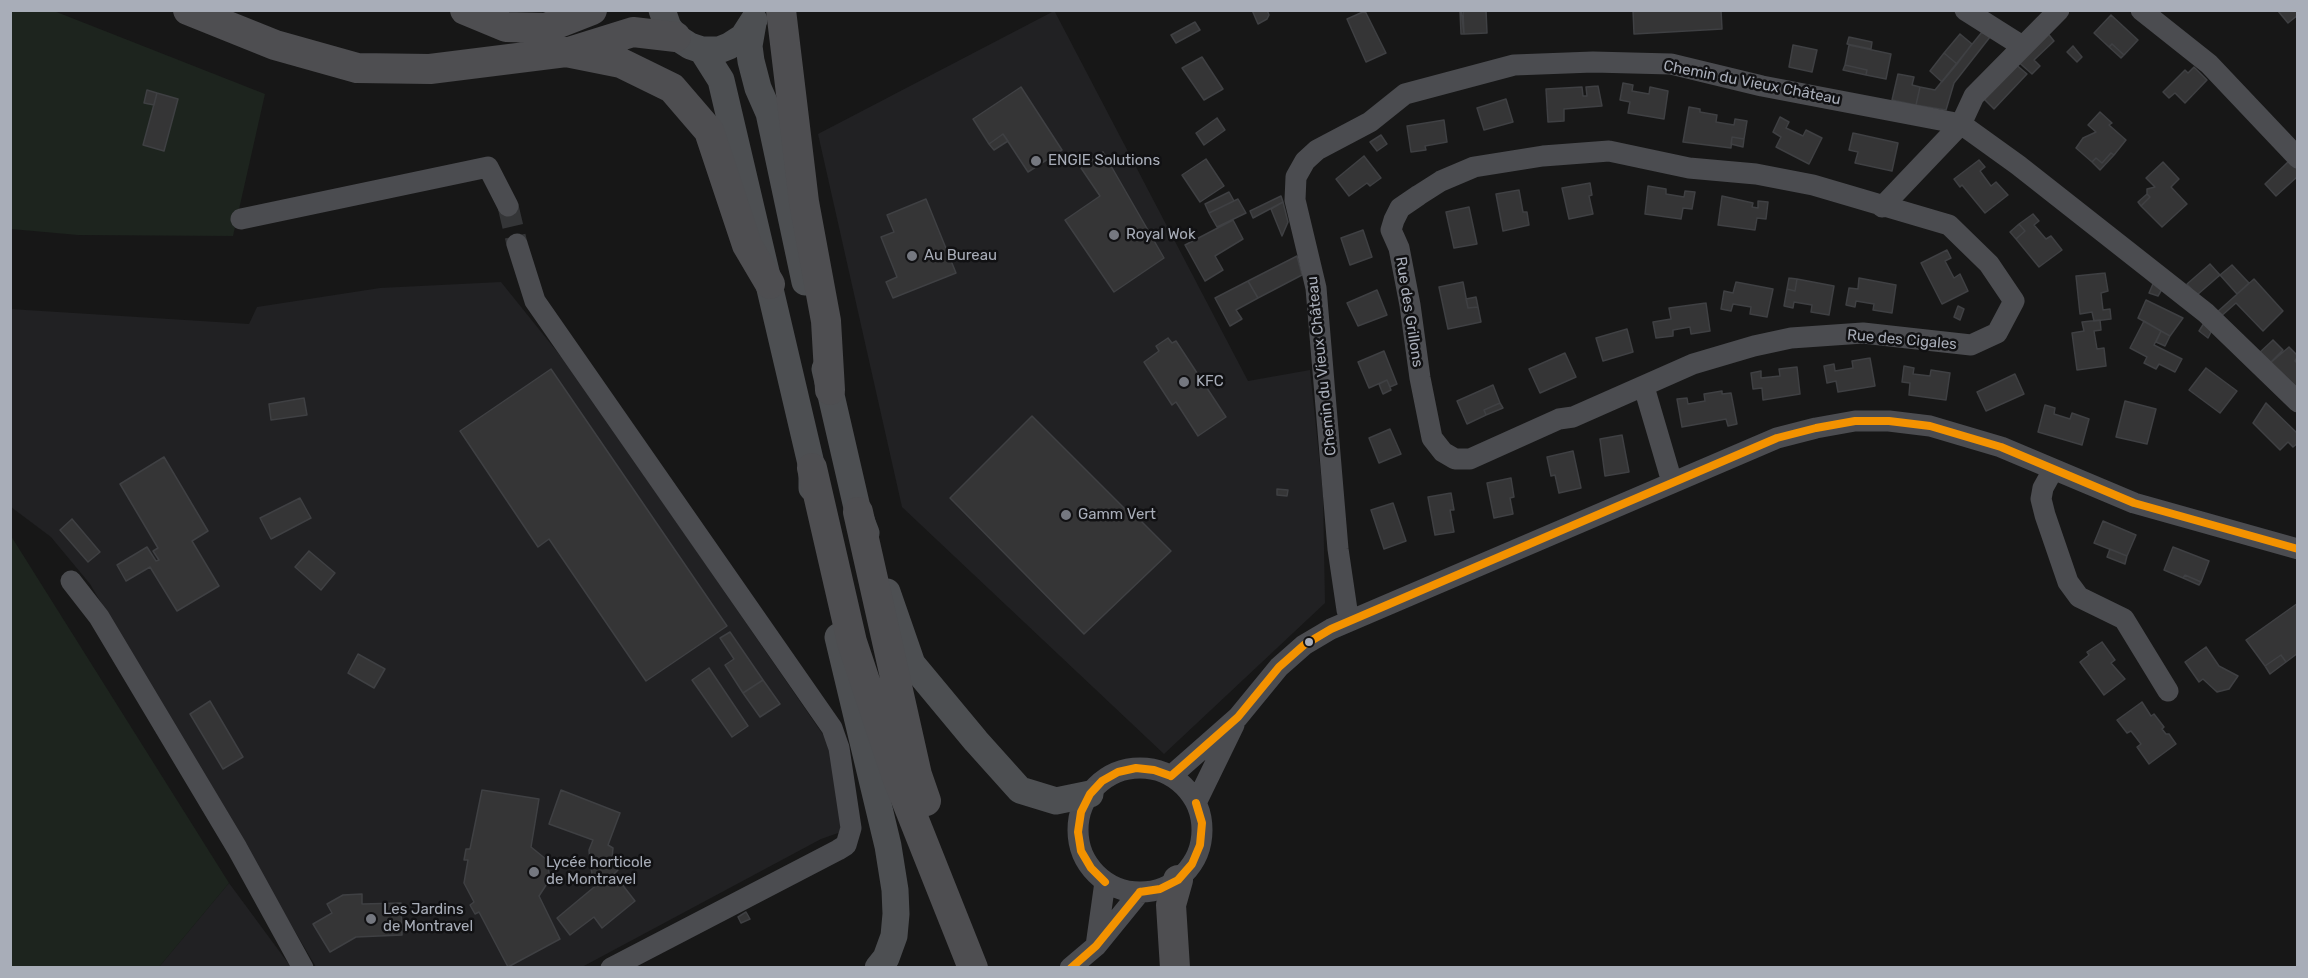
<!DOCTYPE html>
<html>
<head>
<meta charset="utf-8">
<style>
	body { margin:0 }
	#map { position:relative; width:2308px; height:978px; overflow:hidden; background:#171717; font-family:Rubik,sans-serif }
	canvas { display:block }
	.frame { position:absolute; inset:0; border:12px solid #a8adb8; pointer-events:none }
</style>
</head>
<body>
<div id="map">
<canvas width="2308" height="978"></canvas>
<div class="frame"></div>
</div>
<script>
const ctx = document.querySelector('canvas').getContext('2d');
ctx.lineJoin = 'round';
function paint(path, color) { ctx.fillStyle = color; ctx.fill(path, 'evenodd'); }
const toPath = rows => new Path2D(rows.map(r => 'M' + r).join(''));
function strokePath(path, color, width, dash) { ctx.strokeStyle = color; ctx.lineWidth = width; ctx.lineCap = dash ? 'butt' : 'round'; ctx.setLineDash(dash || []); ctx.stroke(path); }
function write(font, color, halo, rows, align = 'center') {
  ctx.font = font + ' Rubik,sans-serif'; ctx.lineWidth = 5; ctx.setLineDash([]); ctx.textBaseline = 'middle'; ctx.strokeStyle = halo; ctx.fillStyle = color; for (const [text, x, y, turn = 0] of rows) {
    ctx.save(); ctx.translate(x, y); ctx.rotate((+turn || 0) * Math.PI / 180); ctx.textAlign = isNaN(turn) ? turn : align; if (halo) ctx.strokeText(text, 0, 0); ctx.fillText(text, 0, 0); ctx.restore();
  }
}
paint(toPath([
	[1054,11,1057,11,1055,12,1248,381,1310,370,1323,494,1325,603,1164,754,902,507,818,134],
	[501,282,571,369,835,752,841,832,821,839,582,967,316,967,90,584,51,537,11,507,10,309,249,324,257,307,380,288],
	[229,883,291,967,159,967]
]), '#212123');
paint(toPath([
	[10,11,54,11,265,94,233,236,78,235,11,229],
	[11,536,229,883,159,967,11,967]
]), '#1d241e');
const building = toPath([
	[1252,10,1267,10,1269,15,1267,19,1258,24,1252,10],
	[1461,10,1486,10,1487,33,1464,34,1461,10],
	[1633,10,1721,10,1722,29,1634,34,1633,10],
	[2298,10,2298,15,2288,23,2278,11,2298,10],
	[1365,11,1386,53,1366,62,1347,19,1365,11],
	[1460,11,1463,11,1464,34,1461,34,1460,11],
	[2111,15,2138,40,2124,55,2112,44,2109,47,2094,33,2111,15],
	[1195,22,1200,30,1176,43,1171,35,1195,22],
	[2046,31,2054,41,2034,60,2040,66,2032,74,2015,59,2046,31],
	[1982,32,1990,37,1954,83,1946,110,1916,105,1920,87,1935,90,1982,32],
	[1960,34,1972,44,1957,64,1944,53,1960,34],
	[1849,37,1872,42,1871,49,1847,44,1849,37],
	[2112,44,2124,55,2121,58,2109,47,2112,44],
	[1793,45,1817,50,1812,72,1789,67,1793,45],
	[1849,45,1891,54,1886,79,1866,75,1867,70,1845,65,1849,45],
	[2073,46,2082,57,2077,62,2067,52,2073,46],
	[1944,53,1957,64,1942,82,1930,71,1944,53],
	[1202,57,1223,89,1204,100,1182,68,1202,57],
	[2013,62,2027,74,1994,109,1981,96,2013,62],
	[1845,65,1867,70,1866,75,1843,70,1845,65],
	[2194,67,2207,80,2185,103,2175,93,2169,98,2163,92,2185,70,2188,73,2194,67],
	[1898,74,1914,77,1912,85,1920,87,1916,105,1892,100,1898,74],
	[1623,83,1633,85,1632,91,1649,94,1650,87,1668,91,1664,119,1628,113,1630,102,1620,100,1623,83],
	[1598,86,1602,106,1564,109,1564,121,1548,122,1546,89,1582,87,1583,96,1587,96,1586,87,1598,86],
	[1021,87,1062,150,1028,172,1003,134,989,144,973,119,1021,87],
	[147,90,157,93,154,105,144,103,147,90],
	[157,93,178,99,164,151,143,145,157,93],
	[1506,99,1513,122,1484,130,1477,108,1506,99],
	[1689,107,1700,109,1700,112,1717,115,1716,122,1734,125,1735,119,1747,121,1744,139,1732,137,1731,148,1683,142,1689,107],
	[2100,112,2112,123,2109,125,2126,140,2114,155,2111,153,2102,163,2096,158,2092,162,2076,148,2083,138,2096,132,2088,125,2100,112],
	[1780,117,1789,122,1786,128,1803,136,1806,130,1822,138,1809,164,1776,147,1781,137,1773,132,1780,117],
	[1217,118,1225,130,1204,145,1196,133,1217,118],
	[1444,120,1447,142,1425,146,1426,150,1411,152,1407,126,1444,120],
	[1853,133,1898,143,1892,171,1855,163,1858,152,1849,150,1853,133],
	[1003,134,1008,141,994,150,989,144,1003,134],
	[1381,135,1387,144,1377,151,1370,142,1381,135],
	[1732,137,1744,139,1743,147,1731,144,1732,137],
	[1103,152,1164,258,1114,292,1065,220,1100,196,1081,168,1103,152],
	[2111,153,2114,155,2100,170,2092,162,2096,158,2102,163,2111,153],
	[1364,156,1381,178,1370,186,1367,183,1349,196,1336,179,1364,156],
	[1206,159,1224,186,1200,202,1182,175,1206,159],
	[1979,160,1985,167,1980,171,1991,186,1996,182,2008,195,1985,213,1962,185,1960,187,1954,179,1979,160],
	[2289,161,2298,170,2298,176,2276,196,2265,184,2289,161],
	[2163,162,2179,179,2171,187,2187,204,2162,227,2141,206,2150,197,2147,194,2147,189,2155,187,2146,178,2163,162],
	[1590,183,1592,195,1589,196,1593,214,1569,219,1562,188,1590,183],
	[1648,186,1666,189,1666,194,1684,197,1685,191,1695,192,1692,209,1683,208,1681,219,1645,214,1648,186],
	[1519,190,1523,212,1527,212,1529,225,1503,231,1496,194,1519,190],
	[1229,192,1234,201,1209,213,1205,204,1229,192],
	[2147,194,2150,197,2141,206,2138,202,2147,194],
	[1281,196,1283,202,1253,218,1250,211,1281,196],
	[1722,196,1753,203,1752,207,1758,208,1758,201,1768,202,1766,219,1757,218,1755,230,1718,225,1722,196],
	[926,199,956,273,893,298,886,282,897,277,881,237,894,232,887,215,926,199],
	[1238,199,1246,213,1217,227,1209,213,1238,199],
	[1283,202,1288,222,1282,236,1271,209,1283,202],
	[1469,207,1477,244,1454,248,1446,212,1469,207],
	[2033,214,2039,221,2034,225,2046,239,2051,236,2062,250,2039,267,2016,239,2025,231,2019,224,2033,214],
	[1233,220,1243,239,1215,256,1223,270,1205,281,1185,245,1233,220],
	[2019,224,2025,231,2016,239,2010,232,2019,224],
	[1363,230,1372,257,1350,265,1341,238,1363,230],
	[1947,250,1951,258,1945,261,1954,278,1960,274,1968,291,1942,304,1921,263,1947,250],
	[1297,256,1302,275,1258,298,1248,281,1297,256],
	[2210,264,2220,275,2197,295,2187,284,2210,264],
	[2232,265,2249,283,2237,294,2220,275,2232,265],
	[2105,273,2108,291,2101,293,2103,310,2110,309,2111,319,2094,321,2092,312,2080,314,2076,276,2105,273],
	[2156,277,2165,284,2158,296,2149,293,2156,277],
	[1789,278,1797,279,1795,291,1787,289,1789,278],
	[1859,278,1896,285,1892,313,1873,310,1874,304,1856,301,1855,307,1846,305,1849,288,1858,289,1859,278],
	[1797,279,1834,286,1829,315,1811,312,1812,305,1794,302,1793,308,1784,306,1787,289,1795,291,1797,279],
	[2254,279,2283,311,2263,331,2236,303,2219,318,2215,314,2254,279],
	[1248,281,1258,298,1236,310,1242,319,1230,326,1215,298,1248,281],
	[1463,282,1468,308,1478,307,1481,322,1448,329,1439,287,1463,282],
	[1736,282,1773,289,1767,317,1750,314,1751,307,1733,304,1731,311,1721,309,1724,291,1733,293,1736,282],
	[1377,290,1387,315,1358,326,1347,303,1377,290],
	[1476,297,1478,307,1468,308,1466,299,1476,297],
	[2146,300,2183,318,2170,336,2138,318,2146,300],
	[1706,303,1710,331,1691,334,1690,327,1673,330,1673,336,1656,338,1653,322,1671,319,1669,308,1706,303],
	[1958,306,1964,309,1960,320,1954,317,1958,306],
	[2100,320,2101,330,2094,331,2097,349,2104,348,2106,366,2077,370,2072,333,2084,331,2082,322,2100,320],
	[2206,320,2213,328,2208,338,2199,331,2206,320],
	[2144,321,2161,331,2154,345,2182,359,2175,372,2159,364,2156,369,2144,363,2147,357,2130,348,2144,321],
	[1627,329,1633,352,1603,361,1596,338,1627,329],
	[2161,331,2170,336,2165,346,2156,342,2161,331],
	[1168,338,1172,343,1176,341,1226,417,1198,436,1176,402,1172,405,1144,362,1159,351,1156,346,1168,338],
	[2273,340,2283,350,2268,365,2257,355,2273,340],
	[2289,347,2298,356,2295,361,2298,364,2298,388,2268,365,2289,347],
	[1384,351,1397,384,1390,387,1387,380,1369,388,1358,362,1384,351],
	[1565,353,1576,377,1540,393,1529,369,1565,353],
	[1870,358,1875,386,1838,392,1836,381,1827,383,1824,366,1834,364,1835,371,1853,368,1852,361,1870,358],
	[1904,366,1914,368,1913,374,1930,376,1931,370,1950,373,1946,400,1909,395,1910,383,1902,382,1904,366],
	[1797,367,1800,394,1763,400,1762,388,1753,389,1751,373,1761,371,1761,378,1780,376,1779,369,1797,367],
	[2206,368,2237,391,2220,413,2189,390,2206,368],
	[551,369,727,626,646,681,549,539,538,547,460,431,551,369],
	[2015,374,2024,394,1986,411,1977,392,2015,374],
	[1387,380,1391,390,1383,394,1379,384,1387,380],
	[1493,385,1500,403,1484,410,1486,415,1467,424,1457,401,1493,385],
	[1722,391,1722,394,1731,393,1737,424,1728,426,1726,419,1682,427,1677,399,1687,398,1688,404,1705,401,1704,394,1722,391],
	[304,398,307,415,271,420,269,404,304,398],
	[2125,401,2156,409,2147,444,2116,437,2125,401],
	[1500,403,1503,408,1486,415,1484,410,1500,403],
	[2266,403,2298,434,2298,443,2293,447,2288,442,2280,450,2253,423,2266,403],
	[2045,405,2055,408,2054,414,2070,419,2072,413,2089,419,2082,445,2038,432,2045,405],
	[1032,416,1125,509,1127,507,1171,551,1084,634,950,498,1032,416],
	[1390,429,1401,454,1379,463,1369,438,1390,429],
	[1622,435,1629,472,1605,476,1600,439,1622,435],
	[1573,451,1581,488,1559,493,1555,475,1551,476,1547,457,1573,451],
	[164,457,208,531,192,541,219,586,177,611,150,567,126,581,117,565,147,547,156,561,159,560,153,551,158,548,120,484,164,457],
	[1511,478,1514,497,1510,498,1513,514,1494,518,1487,483,1511,478],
	[1277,489,1288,490,1287,496,1277,495,1277,489],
	[1451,493,1454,510,1450,510,1454,532,1435,535,1428,497,1451,493],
	[300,498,311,518,271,539,260,518,300,498],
	[1393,503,1406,541,1384,549,1371,510,1393,503],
	[72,519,100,552,88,562,60,530,72,519],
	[2103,521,2136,535,2127,556,2094,543,2103,521],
	[2173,547,2209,561,2201,582,2185,575,2183,578,2164,570,2173,547],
	[2110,549,2127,556,2125,564,2107,557,2110,549],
	[309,551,335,573,321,590,295,567,309,551],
	[2185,575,2201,582,2199,585,2183,578,2185,575],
	[2298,603,2298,653,2286,662,2281,655,2265,666,2246,640,2298,603],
	[730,632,763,680,743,693,725,665,734,659,720,638,730,632],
	[2102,642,2115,660,2111,663,2125,679,2104,695,2080,662,2089,655,2087,652,2102,642],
	[2206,647,2219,666,2238,676,2229,689,2217,692,2203,679,2199,682,2185,662,2206,647],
	[358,654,385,669,374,688,348,673,358,654],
	[2281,655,2286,662,2270,674,2265,666,2281,655],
	[709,668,748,726,732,737,692,680,709,668],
	[763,680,780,704,760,717,743,693,763,680],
	[210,701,243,757,223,769,190,714,210,701],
	[2142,702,2151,716,2154,714,2164,727,2162,729,2166,734,2169,734,2176,744,2149,764,2137,747,2141,744,2131,731,2127,733,2117,720,2142,702],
	[482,790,539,799,531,847,547,860,550,879,539,896,560,939,508,967,479,912,475,914,470,905,474,902,464,883,468,860,464,860,466,849,470,849,482,790],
	[561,790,620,813,608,845,613,848,612,859,618,870,614,874,635,901,602,928,594,917,570,935,557,918,599,883,592,874,590,862,589,850,593,840,549,824,561,790],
	[362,894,362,904,401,903,402,935,356,937,330,952,313,924,332,913,327,904,343,895,362,894],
	[746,912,750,919,741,923,738,917,746,912]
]);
paint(building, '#353536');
strokePath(building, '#3f4043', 1.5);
strokePath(toPath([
	[508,206,517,244]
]), '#343537', 21, [21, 10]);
strokePath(toPath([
	[1965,10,2022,46],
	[2141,10,2209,64,2298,158],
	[1609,151,1689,168,1756,174,1813,185,1949,225,1989,264,2014,301,1997,333,1971,345,1863,333,1791,338,1754,346,1693,364,1573,417,1559,419,1470,459,1455,459,1443,452,1432,438,1420,378,1410,305,1399,248,1391,230,1394,220,1400,208,1419,195,1441,181,1474,167,1543,156,1609,151],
	[1882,207,1961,124,1974,96,2059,10],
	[241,219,488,167,508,206],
	[517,244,535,301,832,728,839,748,851,828,846,845,838,850,611,968],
	[1644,387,1672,482],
	[2053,470,2043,488,2041,499,2045,515,2068,582,2079,597,2124,619,2168,691],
	[71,581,99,617,237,848,303,968],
	[1351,619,1347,610,1338,549,1316,288,1295,200,1296,177,1305,161,1317,150,1370,122,1405,94,1514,65,1593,62,1671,64,1762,86,1961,124,2018,165,2206,313,2298,402],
	'1078 830a62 62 0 1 1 124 0a62 62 0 1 1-124 0Z',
	[1171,776,1238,717,1279,667,1304,645,1331,629,1777,438,1816,428,1855,421,1889,421,1930,426,2001,447,2134,503,2298,549],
	[1196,803,1234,725],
	[1096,946,1105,882],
	[1070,968,1096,946,1140,892]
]), '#4b4c50', 21);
strokePath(toPath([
	[662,10,668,27,676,37,690,46,702,50,719,50,729,46,743,37,754,20],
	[753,23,749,46,751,61,758,88,769,113,805,282],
	[702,50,721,80,812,468,812,488],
	[825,369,858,512,866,533],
	[887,592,912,664,976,741,1020,790,1056,801,1090,794],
	[838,637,888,846,895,890,896,914,894,936,886,958,878,968]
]), '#4d4f52', 27);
strokePath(toPath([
	[188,10,275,45,357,68,430,69,566,52,621,63,672,88,709,131,747,245,770,284],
	[465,10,506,27,546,28,592,10],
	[781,10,804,202,826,321,830,390],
	[572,51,633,32,676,37],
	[812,468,852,642,897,777,973,968],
	[858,512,917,775,926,801],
	[1175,968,1171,905,1178,880]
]), '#4e4e51', 30);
strokePath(toPath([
	[1171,776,1238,717,1279,667,1304,645,1331,629,1777,438,1816,428,1855,421,1889,421,1930,426,2001,447,2134,503,2298,549],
	[1105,882,1091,868,1081,851,1078,832,1081,812,1090,794,1102,781,1118,772,1136,768,1154,770,1171,776],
	[1140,892,1160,889,1178,880,1192,864,1200,845,1202,823,1196,803],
	[1071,968,1096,946,1140,892]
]), '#f39200', 8);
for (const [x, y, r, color] of [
	[1036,161,6,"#757880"],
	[1114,235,6,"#757880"],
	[912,256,6,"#757880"],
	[1184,382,6,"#757880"],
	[1066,515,6,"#757880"],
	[1309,642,5,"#a8adb8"],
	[534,872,6,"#757880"],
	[371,919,6,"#757880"]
]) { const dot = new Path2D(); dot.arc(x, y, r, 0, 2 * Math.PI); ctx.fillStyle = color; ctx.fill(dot); strokePath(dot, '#111113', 2); }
write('15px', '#a8adb8', '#111113', [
	["Chemin du Vieux Château",1752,83,11],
	["Rue des Grillons",1409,312,81],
	["Rue des Cigales",1902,340,5],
	["Chemin du Vieux Château",1322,366,-96]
]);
write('15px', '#a8adb8', '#111113', [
	["ENGIE Solutions",1048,161],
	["Royal Wok",1126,235],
	["Au Bureau",924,256],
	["KFC",1196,382],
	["Gamm Vert",1078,515],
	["Lycée horticole",546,863],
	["de Montravel",546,880],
	["Les Jardins",383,910],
	["de Montravel",383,927]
], 'left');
</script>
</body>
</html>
